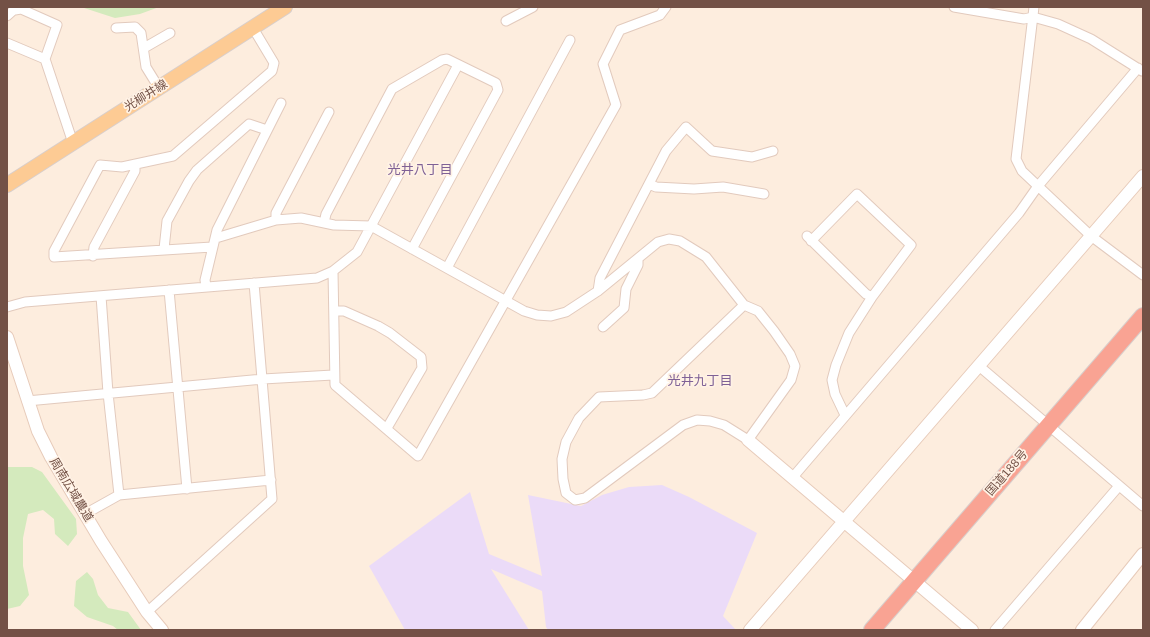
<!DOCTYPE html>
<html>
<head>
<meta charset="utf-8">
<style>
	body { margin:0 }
	#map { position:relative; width:1150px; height:637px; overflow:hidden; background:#fdedde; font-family:Arial,sans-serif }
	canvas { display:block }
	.frame { position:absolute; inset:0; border:8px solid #735146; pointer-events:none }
</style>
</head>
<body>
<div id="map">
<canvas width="1150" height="637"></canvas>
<div class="frame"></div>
</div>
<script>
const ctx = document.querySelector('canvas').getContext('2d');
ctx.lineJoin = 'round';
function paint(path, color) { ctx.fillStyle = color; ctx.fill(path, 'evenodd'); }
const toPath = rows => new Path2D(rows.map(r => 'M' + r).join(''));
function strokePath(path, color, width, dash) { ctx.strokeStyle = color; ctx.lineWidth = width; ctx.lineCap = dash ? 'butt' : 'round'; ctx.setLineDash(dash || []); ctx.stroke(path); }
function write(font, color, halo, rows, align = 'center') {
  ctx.font = font + ' Arial,"Noto Sans JP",sans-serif'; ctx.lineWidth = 3.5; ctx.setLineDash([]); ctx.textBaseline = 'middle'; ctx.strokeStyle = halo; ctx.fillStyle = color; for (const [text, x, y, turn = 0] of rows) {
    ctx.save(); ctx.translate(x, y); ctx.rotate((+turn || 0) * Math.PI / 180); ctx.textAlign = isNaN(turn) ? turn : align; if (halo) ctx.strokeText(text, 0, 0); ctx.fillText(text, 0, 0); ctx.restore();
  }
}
paint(toPath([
	[662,485,689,497,757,533,723,616,736,630,548,630,546,627,542,591,491,569,529,630,405,630,369,566,470,492,489,554,542,576,528,495,581,506,602,495,629,487]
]), '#ebdbf8');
paint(toPath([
	[81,7,159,7,140,14,115,18],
	[7,467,32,467,42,472,76,519,77,534,68,546,55,534,54,519,43,510,28,514,23,538,23,566,29,595,20,606,7,609],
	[87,572,93,579,98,595,108,608,128,612,141,630,118,630,113,626,87,617,74,606,76,581]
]), '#d4eabd');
const street = toPath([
	[954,7,1024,19,1033,17,1058,24,1091,39,1142,71],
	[1034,7,1016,159,1022,171,1091,236,1143,275],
	[15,10,21,9,57,25,45,59],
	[7,16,17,7],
	[506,21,533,7],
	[116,28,135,27,141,33,146,67,159,88],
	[7,43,45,59,73,143],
	[144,48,170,33],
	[649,184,656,187,694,189,723,187,764,194],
	[276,220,276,213,329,112],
	[324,223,326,214,392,89,442,60,447,59,496,83,498,90,412,249],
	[807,236,866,294,872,297],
	[216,238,276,220,301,218,334,225,371,226,524,311,537,315,551,316,566,312,598,291,658,242,669,239,680,241,706,257,744,305,758,311,774,331,790,354,795,366,791,380,748,440,724,425,710,421,697,420,683,425,585,498,575,500,566,493,563,479,562,459,566,442,579,418,599,397,643,395,652,393,744,305],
	[811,241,857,194,911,245,872,297,849,333,836,365,832,380,835,394,845,415],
	[212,247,54,257,54,251,100,165,122,167,173,156,272,71,274,63,253,28],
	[164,249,167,221,189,181,197,170,249,124,267,130],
	[93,256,94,247,135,171,135,164],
	[447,268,570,40],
	[333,271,335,385,418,456,616,105,603,64,620,30,660,15,666,7],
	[206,286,205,280,217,230,281,103],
	[169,290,187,489],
	[598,291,600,278,666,151,686,127,712,151,752,157,773,151],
	[101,296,108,393,119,495],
	[7,307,25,302,317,278,333,271,357,252,458,65],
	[334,311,344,311,378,326,390,333,421,357,422,368,387,428],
	[603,327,624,308,626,289,638,265,638,259],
	[979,366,1143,506],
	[27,401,263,379,333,375],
	[793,477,1019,213,1038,186,1138,68],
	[85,514,119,495,271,480],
	[147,612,272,499,254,283],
	[995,630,1119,486]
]);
const secondary = toPath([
	[7,337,38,431,51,457,101,541,147,612,162,630],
	[748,440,972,630],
	[750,630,1143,176],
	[1082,630,1143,554]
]);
const primary = toPath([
	[7,185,285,7]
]);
const highway = toPath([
	[872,630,1143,316]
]);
strokePath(street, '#e2cabd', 11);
strokePath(secondary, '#e7cbba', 14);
strokePath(primary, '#d8cecb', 16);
strokePath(highway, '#d8cecb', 18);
strokePath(street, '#fff', 9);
strokePath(secondary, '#fff', 12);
strokePath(primary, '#fdcb94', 14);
strokePath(highway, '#f9a393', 16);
write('12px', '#735146', '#fff2e5', [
	["光柳井線",146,96,-32],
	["国道188号",1007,473,-49],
	["周南広域農道",71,490,59]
]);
write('13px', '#7f6196', '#fff2e5', [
	["光井八丁目",420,170],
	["光井九丁目",700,381]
]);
</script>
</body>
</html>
